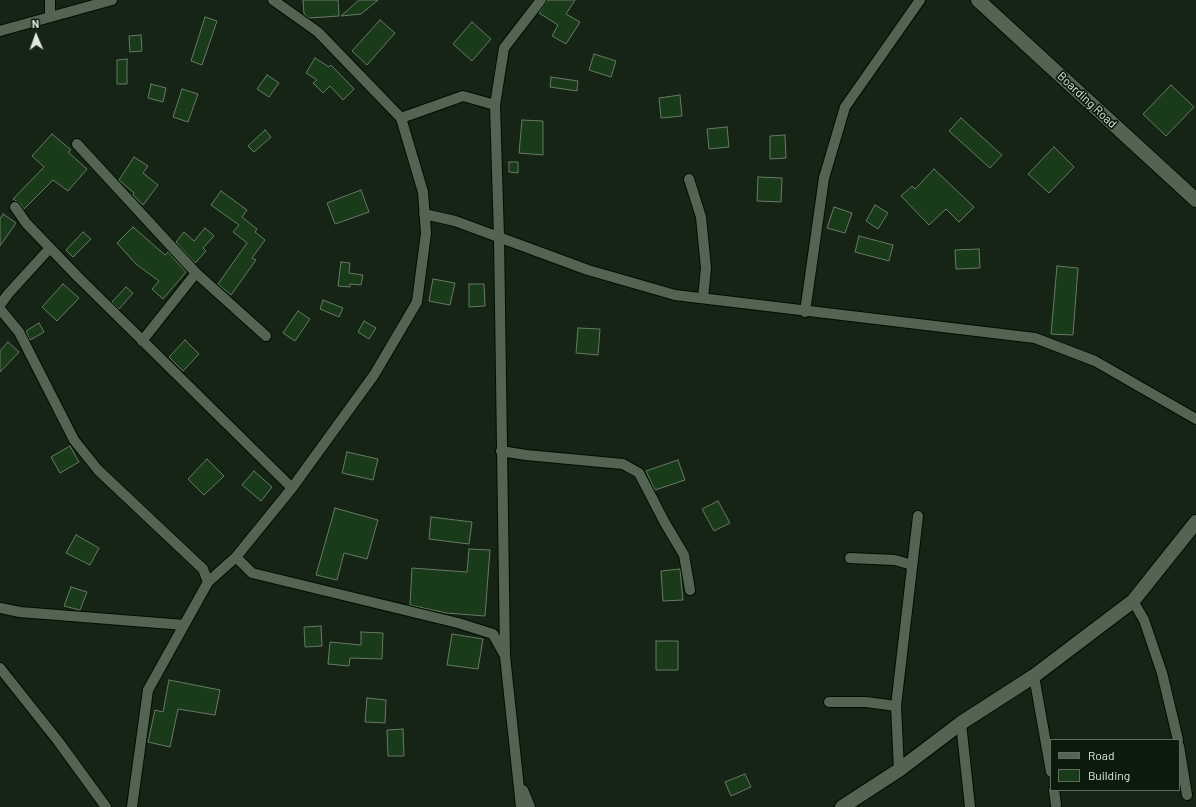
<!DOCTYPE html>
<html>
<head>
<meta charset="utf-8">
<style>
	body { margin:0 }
	#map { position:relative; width:1196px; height:807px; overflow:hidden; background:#152415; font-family:Barlow,sans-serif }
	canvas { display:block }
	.legend { position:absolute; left:1050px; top:739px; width:130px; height:52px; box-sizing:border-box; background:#0c1a0c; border:1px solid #606c60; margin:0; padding:5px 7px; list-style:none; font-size:12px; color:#dee8dd }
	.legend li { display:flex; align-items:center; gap:8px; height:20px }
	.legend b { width:20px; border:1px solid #606c60 }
	.north { position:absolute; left:16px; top:16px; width:40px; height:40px; -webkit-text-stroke:3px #0c1a0c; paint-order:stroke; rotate:358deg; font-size:11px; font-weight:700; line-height:16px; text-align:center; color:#dee8dd }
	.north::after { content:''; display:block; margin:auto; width:14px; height:18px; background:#dee8dd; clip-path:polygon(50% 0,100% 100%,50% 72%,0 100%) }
</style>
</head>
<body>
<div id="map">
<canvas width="1196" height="807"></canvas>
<ul class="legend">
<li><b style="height:5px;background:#536453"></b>Road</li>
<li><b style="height:11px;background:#193b1a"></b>Building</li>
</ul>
<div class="north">N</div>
</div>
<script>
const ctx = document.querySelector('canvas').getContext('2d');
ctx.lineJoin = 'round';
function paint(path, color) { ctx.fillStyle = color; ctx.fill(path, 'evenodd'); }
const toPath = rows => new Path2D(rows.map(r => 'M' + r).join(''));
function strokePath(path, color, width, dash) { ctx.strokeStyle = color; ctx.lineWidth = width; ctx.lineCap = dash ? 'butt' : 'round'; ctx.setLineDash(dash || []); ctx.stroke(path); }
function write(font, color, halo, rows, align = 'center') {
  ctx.font = font + ' Barlow,sans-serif'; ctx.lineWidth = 3.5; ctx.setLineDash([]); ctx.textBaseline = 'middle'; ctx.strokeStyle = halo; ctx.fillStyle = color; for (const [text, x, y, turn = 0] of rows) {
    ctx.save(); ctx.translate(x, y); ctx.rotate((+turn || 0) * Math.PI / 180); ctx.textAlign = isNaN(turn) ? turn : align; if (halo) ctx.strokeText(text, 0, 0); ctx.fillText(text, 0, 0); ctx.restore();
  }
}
const building = toPath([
	[303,0,338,0,339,16,309,18,304,14,303,0],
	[359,0,378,0,361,14,341,16,359,0],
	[548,0,575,0,566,14,580,22,566,44,552,36,558,25,539,13,548,0],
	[205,17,217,21,202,65,191,61,205,17],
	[380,20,395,33,367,65,352,51,380,20],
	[472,22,491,39,472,61,453,44,472,22],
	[141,35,142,51,130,52,129,36,141,35],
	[594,54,616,61,611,77,589,70,594,54],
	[315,58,329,67,331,65,354,89,343,100,330,86,323,93,313,83,317,80,306,73,315,58],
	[127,59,127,84,117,84,117,60,127,59],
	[267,75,279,83,269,97,257,89,267,75],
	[551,77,578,81,577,91,550,87,551,77],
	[151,84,166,88,163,102,148,98,151,84],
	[1171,85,1194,107,1166,136,1143,114,1171,85],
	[182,89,198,94,188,122,173,117,182,89],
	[680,95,682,116,661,118,659,98,680,95],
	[961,118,1002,155,990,168,949,131,961,118],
	[522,120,543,121,543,155,519,153,522,120],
	[727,127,729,147,709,149,707,129,727,127],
	[265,130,271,137,254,152,248,146,265,130],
	[52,134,71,150,68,152,87,169,68,191,53,180,24,209,20,203,13,199,44,167,32,156,52,134],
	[785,135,786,158,770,159,770,136,785,135],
	[1054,147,1074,167,1049,193,1028,174,1054,147],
	[134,157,148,166,143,173,158,185,143,205,133,195,134,193,119,180,134,157],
	[509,162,518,162,518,173,509,172,509,162],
	[934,169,974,207,959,222,946,209,929,225,901,196,912,186,915,189,934,169],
	[758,177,782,178,781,202,757,201,758,177],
	[361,190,369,212,335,224,327,203,361,190],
	[221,191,247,210,242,217,257,229,255,232,265,240,252,258,256,260,231,295,218,284,247,243,233,232,239,225,211,205,221,191],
	[875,205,888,213,878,229,866,221,875,205],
	[834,207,852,213,845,233,827,228,834,207],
	[3,214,16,223,0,246,0,219,3,214],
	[133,227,165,255,168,252,186,272,163,299,152,289,159,281,136,264,117,243,133,227],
	[205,228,214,236,203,248,206,251,195,263,176,242,184,232,194,241,205,228],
	[83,232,91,239,73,257,66,250,83,232],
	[859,236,893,245,889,261,855,252,859,236],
	[979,249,980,268,956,269,955,250,979,249],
	[341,262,350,263,349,273,363,275,361,285,350,284,350,287,338,286,341,262],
	[1057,266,1078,268,1073,335,1051,334,1057,266],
	[433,279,455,283,450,305,429,301,433,279],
	[63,284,79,298,57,321,42,307,63,284],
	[469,284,484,284,485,306,469,307,469,284],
	[126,287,133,293,119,309,112,302,126,287],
	[323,300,343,308,339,317,320,309,323,300],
	[298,311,310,319,295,341,283,333,298,311],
	[364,321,376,328,369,339,358,332,364,321],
	[39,323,44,332,30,340,26,331,39,323],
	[578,328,600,329,598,355,576,353,578,328],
	[185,340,199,354,183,371,169,357,185,340],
	[8,342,19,352,0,372,0,351,8,342],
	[70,446,79,462,60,473,51,457,70,446],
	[347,452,378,459,373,480,342,473,347,452],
	[207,459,224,476,204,495,188,479,207,459],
	[678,460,685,480,655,490,646,471,678,460],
	[254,471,272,487,261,501,242,485,254,471],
	[718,501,730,523,714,531,702,509,718,501],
	[335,508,378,520,367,559,344,553,337,580,316,575,335,508],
	[431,517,472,522,469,544,429,539,431,517],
	[76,535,99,548,90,565,66,553,76,535],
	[469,549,490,550,485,616,446,613,410,605,412,568,467,572,469,549],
	[680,569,683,600,663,601,661,571,680,569],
	[71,587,87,592,80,610,64,606,71,587],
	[321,626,322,646,305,647,304,627,321,626],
	[361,632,383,633,382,659,350,658,349,666,328,664,330,642,361,645,361,632],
	[452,634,483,639,478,669,447,665,452,634],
	[656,641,678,641,678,670,656,670,656,641],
	[169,680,220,690,215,715,178,709,170,747,148,742,155,710,163,712,169,680],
	[367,698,386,700,385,723,365,722,367,698],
	[403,729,404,756,388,756,387,730,403,729],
	[745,774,751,787,731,796,725,782,745,774]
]);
paint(building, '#193b1a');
strokePath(building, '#687967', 1);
const street = toPath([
	[50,0,50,16],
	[0,31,112,0],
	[401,118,463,96,495,105],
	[77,144,196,273,142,341],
	[689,179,701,217,706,268,703,298],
	[15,207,26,223,78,277,292,488],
	[424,214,455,221,588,270,675,295,1035,338,1095,361,1196,419],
	[196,273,266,336],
	[0,305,8,294,50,248],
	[0,309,19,332,74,440,98,470,203,569,208,582],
	[805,312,824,178,845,107,920,0],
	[501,451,526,455,623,464,639,473,665,523,684,555,690,590],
	[236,557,252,573,458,623,493,634,504,654],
	[850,558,895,560,912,565],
	[1133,601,1144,620,1162,673,1178,740],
	[0,608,20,612,184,625],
	[0,668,58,741,106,807],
	[1034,676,1051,772],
	[829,702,866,702,896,706],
	[961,723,970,807],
	[1179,746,1187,795],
	[899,770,896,706,918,516],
	[523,790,530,807],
	[1054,790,1056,805],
	[132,807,148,690,208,582,236,557,292,488,374,375,417,302,426,233,423,192,401,118,318,32,273,0],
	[521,807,505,656,499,237,495,105,504,48,541,0]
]);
const secondary = toPath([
	[978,0,1196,200],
	[842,807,899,770,961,723,1034,676,1133,601,1196,522]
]);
strokePath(street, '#020d02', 12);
strokePath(secondary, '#020d02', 16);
strokePath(street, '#536453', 10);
strokePath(secondary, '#536453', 14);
write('12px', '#dee8dd', '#0c1a0c', [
	["Boarding Road",1087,100,43]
]);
</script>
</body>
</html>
